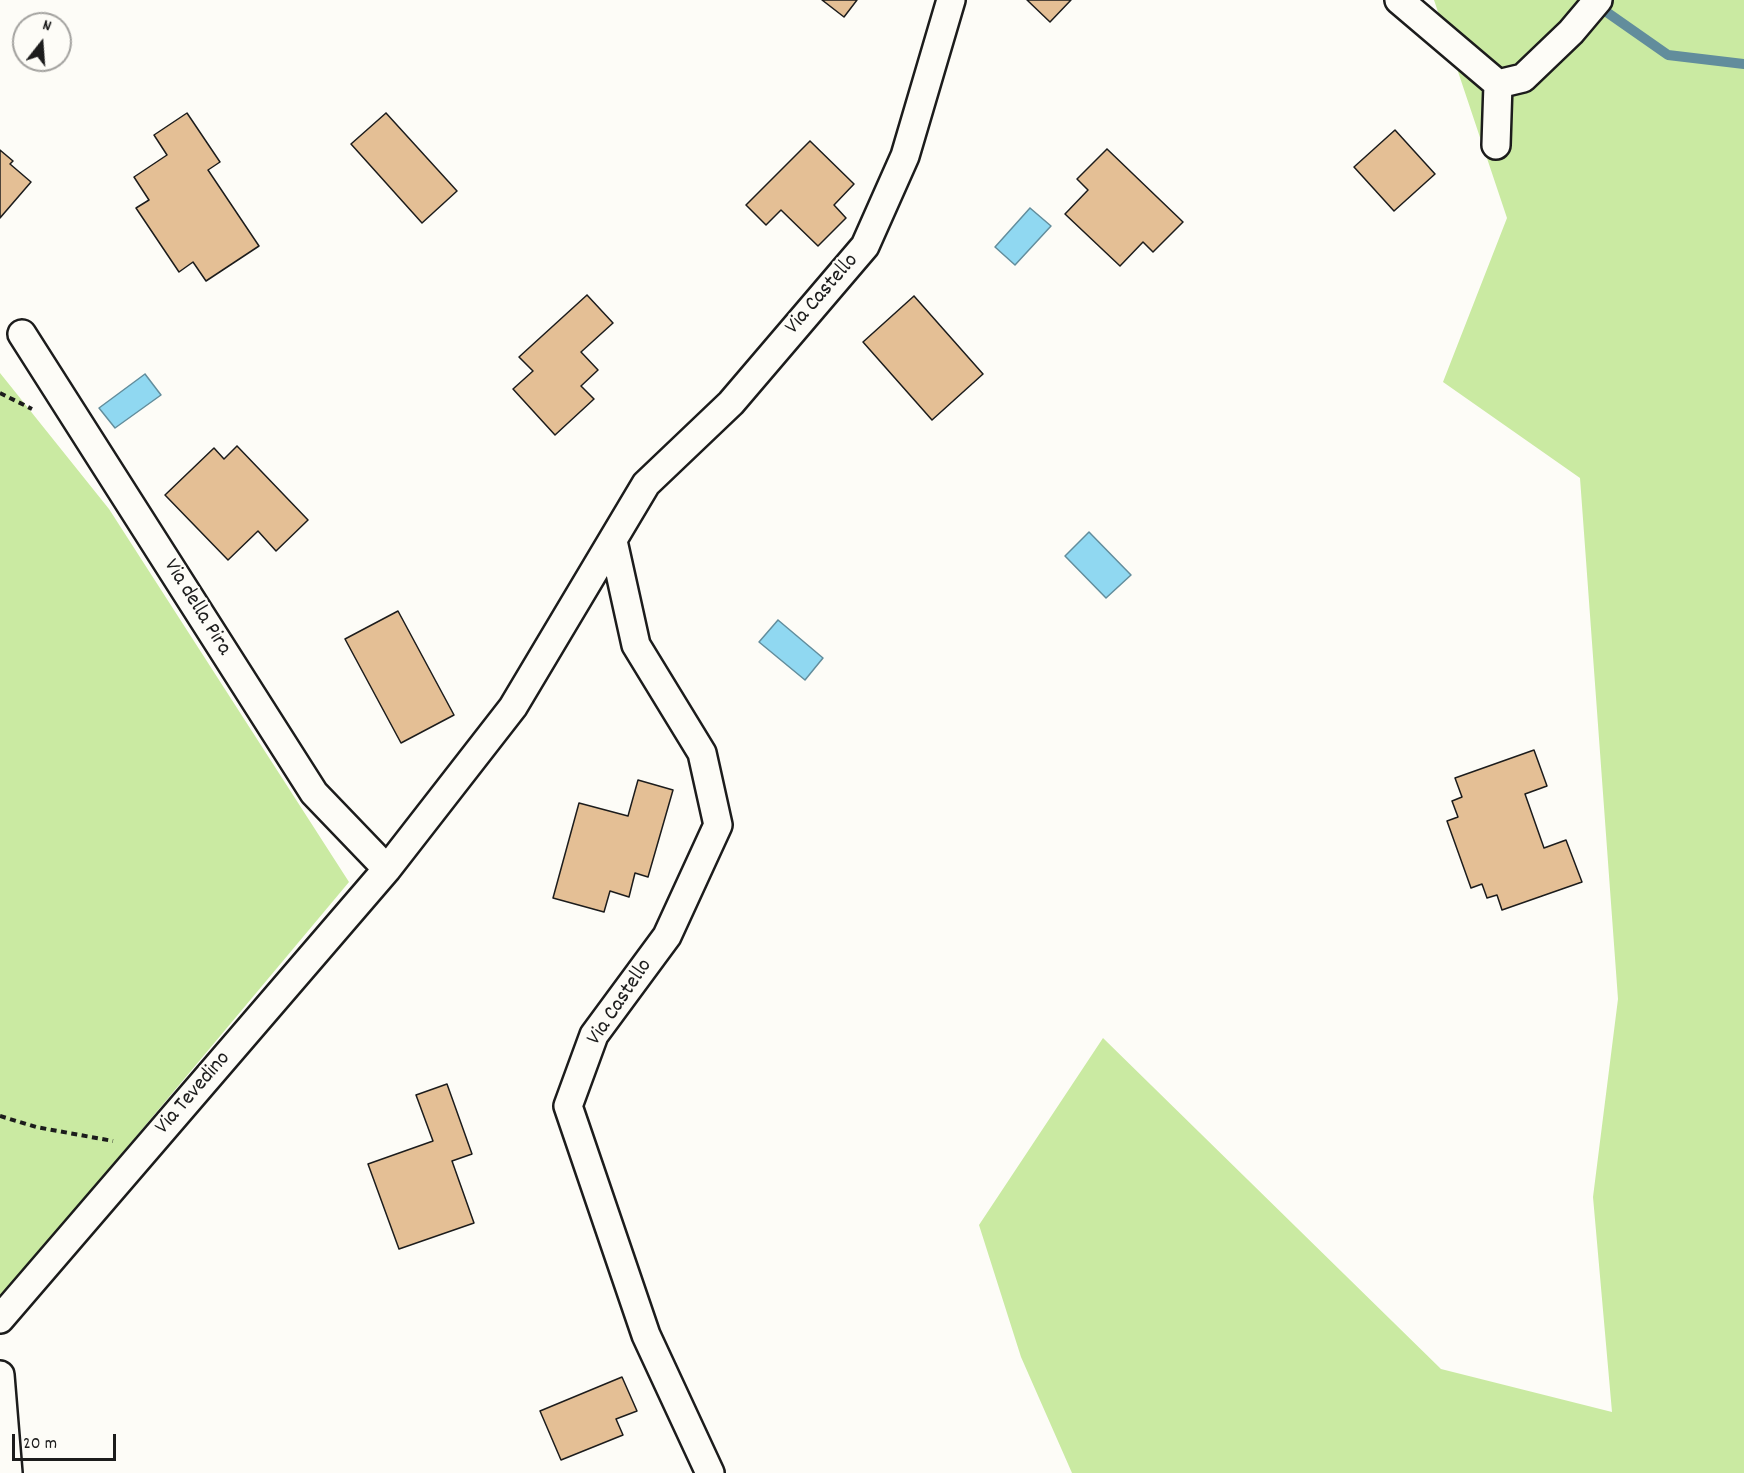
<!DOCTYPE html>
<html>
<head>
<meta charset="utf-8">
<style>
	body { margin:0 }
	#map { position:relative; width:1744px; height:1473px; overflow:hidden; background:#fdfcf7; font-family:Dekko,sans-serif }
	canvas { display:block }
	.north { position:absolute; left:12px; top:12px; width:60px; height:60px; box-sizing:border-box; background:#fdfcf7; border:2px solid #a3a29f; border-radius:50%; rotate:17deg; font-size:16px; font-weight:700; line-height:24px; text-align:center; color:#1c1c1c }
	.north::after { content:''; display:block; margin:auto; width:21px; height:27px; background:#1c1c1c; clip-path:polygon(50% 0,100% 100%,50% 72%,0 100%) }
	.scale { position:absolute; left:12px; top:1434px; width:104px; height:27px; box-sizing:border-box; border:3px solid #1c1c1c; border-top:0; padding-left:8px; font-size:18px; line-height:21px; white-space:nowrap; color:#1c1c1c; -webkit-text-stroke:4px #fdfcf7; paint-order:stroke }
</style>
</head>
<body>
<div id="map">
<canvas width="1744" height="1473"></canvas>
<div class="north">N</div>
<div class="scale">20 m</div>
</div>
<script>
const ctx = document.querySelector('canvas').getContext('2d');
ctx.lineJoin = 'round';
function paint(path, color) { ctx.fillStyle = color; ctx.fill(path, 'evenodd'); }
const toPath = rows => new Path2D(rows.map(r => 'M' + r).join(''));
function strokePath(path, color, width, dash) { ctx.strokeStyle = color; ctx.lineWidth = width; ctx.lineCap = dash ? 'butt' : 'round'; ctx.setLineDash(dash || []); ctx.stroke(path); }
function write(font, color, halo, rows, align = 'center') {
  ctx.font = font + ' Dekko,sans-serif'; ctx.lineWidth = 4.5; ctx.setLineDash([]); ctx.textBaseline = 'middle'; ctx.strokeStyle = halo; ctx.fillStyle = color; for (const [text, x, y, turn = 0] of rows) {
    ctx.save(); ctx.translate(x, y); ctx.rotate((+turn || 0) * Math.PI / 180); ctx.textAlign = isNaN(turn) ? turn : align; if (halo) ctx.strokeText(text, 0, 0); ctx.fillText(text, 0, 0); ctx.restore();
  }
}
paint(toPath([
	[1434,0,1744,0,1744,1473,1072,1473,1021,1357,979,1225,1103,1038,1441,1369,1612,1412,1593,1197,1618,999,1580,478,1443,382,1507,218],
	[0,373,109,509,349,882,0,1299]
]), '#caeaa2');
const water = toPath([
	[1030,208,1051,226,1015,265,995,247,1030,208],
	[145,374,161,395,115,428,99,408,145,374],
	[1089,532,1131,575,1106,598,1065,556,1089,532],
	[778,620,823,658,805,680,759,642,778,620]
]);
paint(water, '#90d8f1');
strokePath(water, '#628d9c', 1.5);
strokePath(toPath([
	[1595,4,1668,55,1744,64]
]), '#628d9c', 10);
const building = toPath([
	[822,0,857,0,844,17,822,0],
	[1027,0,1071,0,1050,22,1027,0],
	[187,113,220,162,208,170,259,246,206,281,193,262,179,272,136,208,149,200,134,177,167,155,154,135,187,113],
	[386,113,457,191,422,223,351,144,386,113],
	[1395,130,1435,174,1394,211,1354,167,1395,130],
	[810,141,854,184,834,205,846,218,818,246,781,210,766,225,746,205,810,141],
	[1107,149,1183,222,1153,252,1143,242,1120,266,1065,214,1088,190,1077,179,1107,149],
	[0,150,13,161,10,164,31,182,0,218,0,150],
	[587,295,613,323,581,352,598,370,581,386,594,399,555,435,513,389,533,371,519,357,587,295],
	[914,296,983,374,932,420,863,342,914,296],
	[237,446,308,520,276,551,258,531,228,560,165,495,214,448,224,459,237,446],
	[398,611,454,715,401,743,345,639,398,611],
	[1534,750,1547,786,1525,794,1544,848,1566,840,1582,882,1502,910,1497,895,1487,898,1482,884,1471,888,1447,821,1458,817,1452,801,1462,797,1455,778,1534,750],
	[638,780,673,790,648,877,635,873,629,897,610,891,604,912,553,898,579,803,628,816,638,780],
	[447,1084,472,1154,452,1161,474,1223,399,1249,368,1164,433,1141,416,1095,447,1084],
	[622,1377,637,1411,616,1419,623,1435,561,1460,540,1411,622,1377]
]);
paint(building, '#e4bf95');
strokePath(building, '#1c1c1c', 1.5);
const minor = toPath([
	[1399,0,1498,84,1523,78,1571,32,1598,0],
	[1496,145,1498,84],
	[22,334,314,793,387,869],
	[613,541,636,645,702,753,718,825,667,936,594,1035,568,1106,646,1335,710,1473],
	[0,1319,387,869,513,707,646,484,731,403,865,246,905,156,951,0],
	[0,1375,8,1473]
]);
strokePath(minor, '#1c1c1c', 32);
strokePath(toPath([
	[0,393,32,409],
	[0,1116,36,1127,113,1141]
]), '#1c1c1c', 4, [6, 4.5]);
strokePath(minor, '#fdfcf7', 27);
write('22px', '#1c1c1c', '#fdfcf7', [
	["Via Castello",823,295,-49],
	["Via della Pira",196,608,58],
	["Via Castello",621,1003,-56],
	["Via Tevedino",194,1094,-49]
]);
</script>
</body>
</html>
